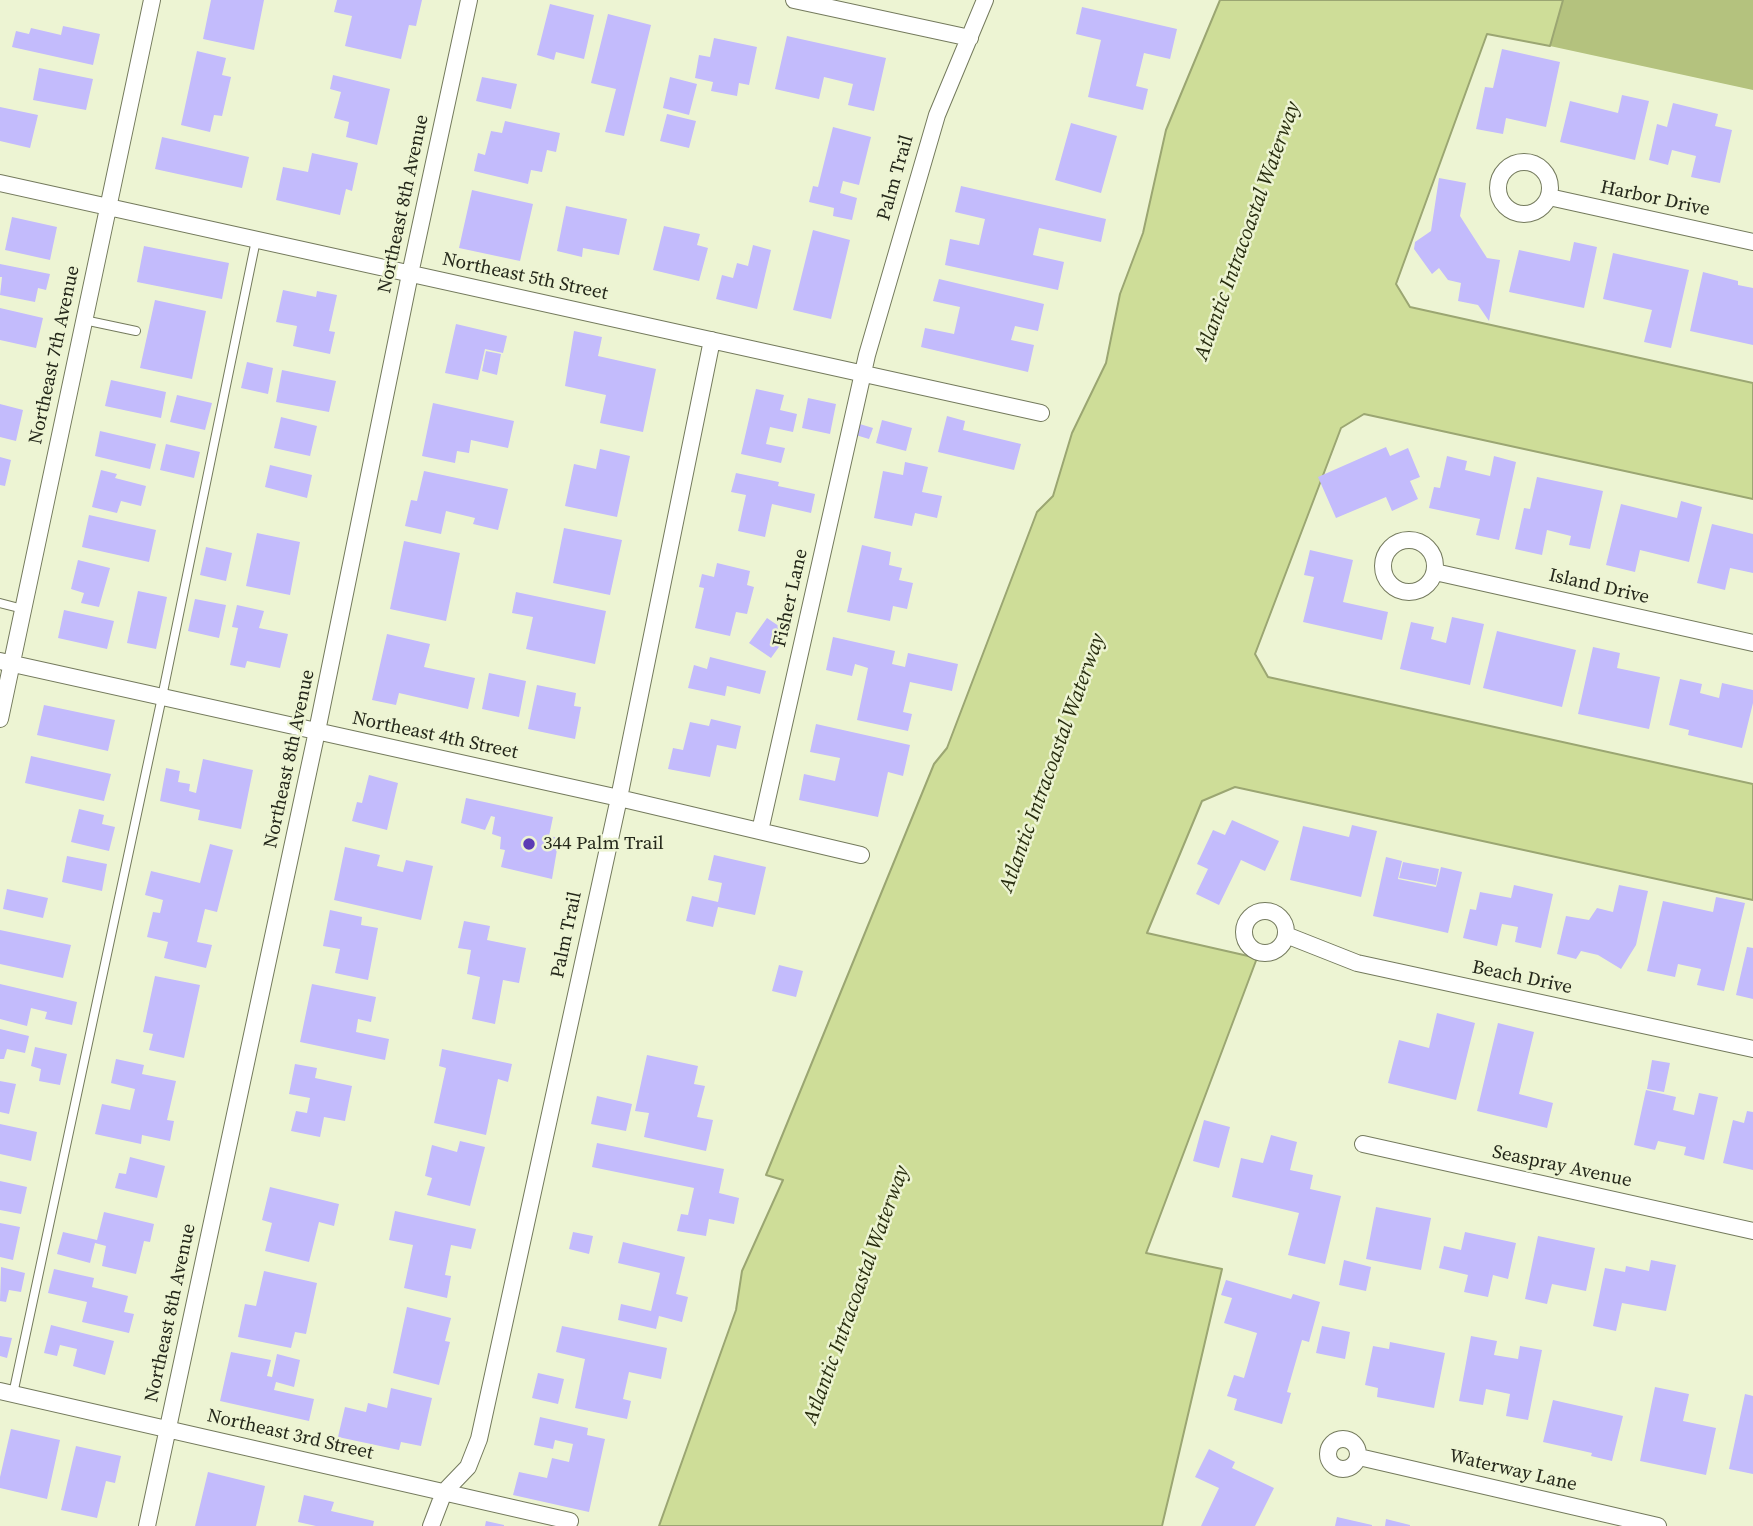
<!DOCTYPE html>
<html>
<head>
<meta charset="utf-8">
<style>
	body { margin:0 }
	canvas { display:block; background:#edf4d3 }
</style>
</head>
<body>
<canvas width="1753" height="1526"></canvas>
<script>
const ctx = document.querySelector('canvas').getContext('2d');
ctx.lineJoin = 'round';
function paint(path, color) { ctx.fillStyle = color; ctx.fill(path, 'evenodd'); }
const toPath = rows => new Path2D(rows.map(r => 'M' + r).join(''));
function strokePath(path, color, width, dash) { ctx.strokeStyle = color; ctx.lineWidth = width; ctx.lineCap = dash ? 'butt' : 'round'; ctx.setLineDash(dash || []); ctx.stroke(path); }
function write(font, color, halo, rows, align = 'center') {
  ctx.font = font + ' "Source Serif 4",serif'; ctx.lineWidth = 5; ctx.setLineDash([]); ctx.textBaseline = 'middle'; ctx.strokeStyle = halo; ctx.fillStyle = color; for (const [text, x, y, turn = 0] of rows) {
    ctx.save(); ctx.translate(x, y); ctx.rotate((+turn || 0) * Math.PI / 180); ctx.textAlign = isNaN(turn) ? turn : align; if (halo) ctx.strokeText(text, 0, 0); ctx.fillText(text, 0, 0); ctx.restore();
  }
}
paint(toPath([
	[1563,0,1753,0,1753,90,1550,46]
]), '#b4c27e');
const water = toPath([
	[1220,0,1563,0,1550,46,1487,34,1396,284,1410,307,1753,383,1753,499,1364,414,1341,428,1255,654,1268,677,1753,784,1753,900,1235,787,1202,801,1147,933,1257,958,1146,1253,1222,1269,1162,1526,659,1526,736,1310,742,1271,783,1180,766,1175,934,764,947,748,1037,512,1053,496,1072,433,1106,363,1120,294,1143,233,1166,130,1220,0]
]);
paint(water, '#cedd98');
strokePath(water, '#9ba672', 2);
paint(toPath([
	[211,0,264,0,254,50,203,39],
	[337,0,422,0,416,26,409,25,401,59,345,46,352,16,334,12],
	[550,4,594,15,584,59,556,52,554,60,537,55],
	[1082,7,1177,29,1170,59,1144,53,1136,86,1148,89,1143,110,1088,97,1101,40,1076,34],
	[608,14,651,25,624,136,605,132,616,89,591,83],
	[63,26,100,34,93,65,12,47,16,31,29,34,31,28,61,35],
	[787,36,886,58,874,111,848,105,853,84,824,77,819,99,775,89],
	[714,38,757,47,749,85,739,83,737,96,711,91,713,82,695,78,699,55,710,57],
	[1502,49,1560,62,1546,127,1506,118,1503,134,1476,129,1485,87,1493,88],
	[197,51,226,58,222,75,231,77,222,116,214,115,210,132,181,125],
	[39,68,93,79,86,110,33,100],
	[333,75,390,89,377,145,346,137,349,122,334,118,341,92,330,89],
	[482,77,517,84,511,109,476,101],
	[670,77,697,84,689,115,663,108],
	[1622,95,1649,101,1635,160,1560,142,1570,101,1618,113],
	[1673,103,1718,114,1715,126,1732,130,1720,183,1691,177,1696,156,1672,150,1668,165,1649,160,1657,124,1667,127],
	[0,107,38,115,30,148,0,141],
	[667,114,696,121,689,148,660,141],
	[505,121,560,133,556,152,547,150,542,172,531,170,528,184,474,171,478,153,485,155,491,131,502,133],
	[1071,123,1117,136,1101,193,1055,180],
	[833,127,871,137,859,185,843,181,840,193,857,198,852,220,833,216,834,208,809,202,813,186,818,187],
	[162,137,249,157,242,188,155,169],
	[312,153,358,163,352,191,346,189,340,215,276,200,283,167,308,172],
	[1439,178,1466,183,1460,216,1487,258,1500,260,1489,321,1478,305,1458,301,1461,283,1448,280,1439,268,1432,274,1414,249,1415,242,1431,231],
	[961,186,1106,219,1101,242,1039,228,1033,255,1064,262,1058,290,945,265,950,239,979,245,985,219,955,212],
	[472,190,533,204,520,261,459,248],
	[566,206,627,219,619,255,583,248,582,257,557,251],
	[12,217,57,227,50,260,5,250],
	[664,226,700,234,697,245,708,248,699,281,653,270],
	[813,230,850,240,831,319,793,310],
	[1574,242,1597,247,1584,308,1509,292,1519,250,1570,261],
	[753,245,771,250,757,309,716,299,722,275,733,278,737,263,748,266],
	[144,246,229,263,222,299,137,282],
	[1613,253,1689,270,1671,348,1644,342,1652,310,1603,299],
	[0,264,50,274,46,290,38,288,35,302,0,295,2,277,0,277],
	[1703,272,1738,281,1738,285,1753,288,1753,345,1690,331],
	[939,279,1044,304,1038,331,1015,326,1011,340,1034,345,1028,372,921,347,925,328,954,334,960,307,933,301],
	[283,290,316,297,317,291,337,295,329,331,335,332,330,354,293,346,297,326,276,322],
	[155,300,206,311,192,379,140,368],
	[0,308,43,318,36,348,0,340],
	[456,324,507,336,503,353,485,349,478,380,445,373],
	[574,331,602,337,598,356,656,369,643,432,600,423,606,395,565,386],
	[486,351,501,354,497,375,482,371],
	[247,362,273,368,268,394,241,388],
	[282,370,336,381,329,412,276,402],
	[111,380,166,392,161,418,105,406],
	[756,389,784,395,780,410,797,414,793,432,770,427,766,444,785,448,781,463,741,454],
	[177,395,212,403,205,430,170,422],
	[808,398,836,404,830,434,802,428],
	[433,403,514,421,508,448,471,440,469,453,457,451,455,463,422,456],
	[0,404,23,410,16,441,0,437],
	[947,416,965,421,963,430,1021,444,1014,470,938,452],
	[281,417,317,426,310,456,274,448],
	[882,420,912,428,906,451,876,443],
	[853,422,873,428,869,439,849,433],
	[100,431,156,444,150,469,95,456],
	[166,444,200,452,194,478,160,470],
	[1386,447,1390,456,1408,448,1420,477,1410,481,1418,499,1392,511,1386,497,1336,518,1318,477],
	[600,449,630,456,617,517,565,506,574,464,596,469],
	[1447,456,1467,461,1465,470,1490,476,1494,456,1516,462,1499,540,1476,535,1480,519,1429,508,1434,487,1440,488],
	[0,457,11,460,5,486,0,485],
	[905,462,928,467,922,492,942,496,937,518,915,513,912,526,874,518,883,471,903,475],
	[270,465,312,475,307,498,265,487],
	[101,470,117,474,115,478,146,486,141,506,121,501,117,513,92,507],
	[424,471,508,489,498,530,473,524,475,518,446,511,441,534,405,526,411,500,417,501],
	[736,473,779,482,778,486,815,494,811,513,772,504,765,537,738,531,746,495,731,492],
	[1537,477,1603,491,1590,549,1569,545,1571,536,1547,530,1542,555,1515,549,1524,508,1530,509],
	[1681,501,1702,507,1689,562,1640,550,1635,572,1606,565,1621,504,1677,518],
	[89,515,156,530,149,562,82,547],
	[1712,524,1753,534,1753,573,1730,568,1725,590,1697,583],
	[564,528,622,540,610,595,553,583],
	[257,533,300,542,290,595,246,586],
	[404,541,460,553,446,621,390,609],
	[862,545,891,552,889,565,902,568,899,580,913,583,907,609,893,606,890,621,847,612],
	[206,547,232,553,226,581,200,575],
	[1310,550,1353,560,1343,602,1388,612,1382,640,1303,622,1314,577,1304,575],
	[78,560,110,568,99,607,81,603,84,593,71,589],
	[717,563,750,571,747,585,754,587,747,614,736,612,730,636,695,628,704,588,699,587,702,574,714,577],
	[138,591,167,597,156,649,127,643],
	[516,592,606,611,595,664,526,649,533,617,512,613],
	[195,599,226,605,219,638,188,631],
	[237,605,264,611,259,628,288,634,280,668,247,661,245,668,230,665,238,628,232,627],
	[64,610,114,621,107,649,58,638],
	[1452,617,1484,624,1470,685,1400,669,1411,622,1434,627,1431,639,1446,643],
	[767,618,789,633,771,658,749,643],
	[1497,631,1576,650,1562,707,1483,688],
	[387,634,430,644,424,667,475,678,468,709,399,693,396,705,372,700],
	[833,637,895,651,892,664,905,667,908,653,958,664,952,691,910,682,903,712,912,714,908,731,857,720,868,668,855,664,852,676,826,670],
	[1593,647,1620,653,1617,668,1660,677,1649,729,1578,714],
	[710,657,766,671,760,694,727,686,725,696,688,688,694,665,707,669],
	[489,673,526,681,519,717,482,709],
	[1680,679,1702,684,1700,693,1719,698,1722,683,1753,690,1753,703,1742,748,1688,735,1689,730,1669,725],
	[537,685,576,693,574,706,581,707,575,739,528,729],
	[44,705,115,720,108,751,37,735],
	[711,719,741,726,736,749,717,745,710,777,668,769,673,748,683,750,690,722,709,726],
	[816,724,910,745,903,776,888,772,878,817,799,800,804,774,835,781,840,758,810,752],
	[31,756,111,774,104,801,25,783],
	[203,759,253,770,241,829,198,820,200,810,160,801,166,768,180,771,178,782,190,784,189,791,196,793],
	[369,775,398,783,387,830,352,821,357,802,362,803],
	[466,798,553,817,549,836,559,838,552,879,501,867,505,850,500,849,501,837,492,834,495,817,491,816,485,830,461,823],
	[79,809,104,815,102,824,115,827,109,851,71,842],
	[1232,820,1279,841,1265,871,1241,860,1219,905,1196,894,1208,869,1197,864,1213,830,1225,835],
	[1352,825,1377,831,1361,897,1290,880,1303,826,1349,837],
	[210,844,233,850,217,912,205,909,197,942,212,945,206,968,164,958,168,942,147,937,153,912,160,913,163,900,145,895,151,871,200,883],
	[345,847,380,855,377,866,403,872,406,860,433,866,421,920,334,900],
	[714,855,766,867,755,915,718,907,713,927,686,921,692,896,718,902,722,883,708,880],
	[67,856,107,864,102,891,62,882],
	[1386,857,1402,861,1398,879,1436,887,1441,867,1462,872,1448,933,1373,916],
	[1403,862,1439,869,1436,885,1399,878],
	[1514,885,1553,894,1541,948,1515,942,1518,927,1502,924,1497,946,1463,938,1470,909,1476,910,1480,892,1511,898],
	[1619,885,1648,891,1636,945,1621,969,1598,955,1581,951,1576,959,1557,954,1566,916,1589,920,1597,908,1613,912],
	[7,889,48,898,43,918,3,909],
	[1716,897,1745,903,1724,991,1697,985,1701,969,1678,964,1675,977,1647,971,1663,901,1713,912],
	[330,910,362,917,361,925,378,928,368,980,335,973,340,949,323,946],
	[464,921,490,926,487,940,526,948,519,983,503,980,495,1024,472,1019,480,977,467,974,471,950,458,948],
	[0,930,71,945,63,978,0,964],
	[1747,947,1753,948,1753,999,1736,995],
	[779,965,803,971,796,997,772,991],
	[155,976,200,985,184,1058,149,1050,153,1034,143,1032],
	[0,984,77,1002,72,1025,45,1019,47,1012,31,1008,27,1026,0,1019],
	[312,984,376,997,371,1022,358,1019,356,1032,389,1039,385,1060,300,1042],
	[1437,1013,1475,1023,1456,1100,1388,1083,1399,1040,1429,1048],
	[1498,1023,1534,1032,1519,1094,1553,1103,1547,1128,1477,1111],
	[0,1029,29,1036,25,1053,7,1049,4,1059,0,1059],
	[35,1047,67,1054,60,1085,39,1081,41,1069,31,1066],
	[442,1049,512,1064,508,1082,498,1079,486,1135,434,1123,446,1068,439,1066],
	[647,1055,698,1066,694,1084,705,1086,697,1117,713,1120,706,1151,644,1137,649,1113,635,1111],
	[116,1059,144,1065,142,1074,176,1081,167,1120,174,1121,170,1141,142,1135,141,1144,95,1134,102,1104,130,1110,135,1089,111,1083],
	[1652,1060,1670,1063,1664,1092,1647,1089],
	[295,1064,317,1068,315,1078,352,1086,345,1121,324,1117,320,1137,291,1131,296,1111,307,1113,310,1098,289,1094],
	[0,1081,16,1084,9,1114,0,1112],
	[1646,1090,1676,1097,1673,1110,1694,1115,1699,1093,1718,1097,1704,1160,1684,1155,1686,1147,1658,1141,1655,1150,1634,1145],
	[597,1096,632,1104,626,1131,591,1124],
	[1747,1111,1753,1112,1753,1170,1723,1163,1733,1120,1744,1123],
	[1204,1120,1230,1127,1219,1168,1193,1161],
	[0,1124,37,1132,31,1161,0,1154],
	[1271,1135,1297,1142,1290,1170,1313,1175,1310,1189,1341,1196,1325,1264,1288,1255,1299,1213,1232,1197,1241,1158,1263,1163],
	[460,1141,485,1147,470,1206,427,1195,432,1178,425,1176,432,1145,457,1152],
	[597,1143,724,1169,719,1193,739,1198,734,1224,709,1219,706,1236,677,1231,681,1214,688,1215,694,1188,592,1167],
	[130,1157,165,1166,157,1198,115,1188,119,1173,126,1174],
	[0,1181,27,1187,21,1214,0,1210],
	[270,1187,339,1204,334,1226,319,1222,309,1262,265,1251,272,1223,262,1220],
	[1376,1207,1431,1218,1421,1270,1366,1259],
	[395,1211,476,1229,471,1249,451,1245,445,1275,451,1276,447,1298,404,1288,413,1245,389,1240],
	[104,1212,154,1224,150,1242,144,1241,136,1274,102,1266,106,1246,95,1243,90,1263,57,1254,63,1232,97,1240],
	[0,1223,20,1227,13,1260,0,1257],
	[573,1232,593,1236,589,1254,569,1249],
	[1465,1232,1516,1243,1508,1279,1493,1275,1488,1297,1464,1292,1468,1275,1439,1268,1444,1246,1461,1250],
	[1538,1236,1595,1248,1586,1291,1552,1284,1547,1304,1525,1299],
	[623,1242,685,1257,676,1294,688,1297,682,1322,659,1316,656,1329,618,1320,621,1304,651,1311,660,1273,618,1263],
	[1344,1260,1371,1267,1366,1291,1339,1285],
	[1651,1260,1676,1265,1666,1311,1622,1303,1616,1331,1593,1326,1605,1268,1625,1272,1626,1266,1649,1271],
	[1,1267,25,1273,21,1292,9,1290,6,1302,0,1301],
	[54,1269,94,1278,92,1287,128,1296,124,1312,134,1314,129,1333,82,1322,87,1302,48,1293],
	[264,1271,317,1283,306,1334,295,1332,291,1348,238,1337,245,1304,256,1306],
	[1226,1280,1291,1299,1293,1294,1320,1302,1309,1342,1302,1340,1287,1392,1291,1393,1282,1424,1234,1410,1237,1399,1227,1396,1234,1375,1244,1378,1257,1333,1224,1323,1232,1298,1221,1295],
	[407,1307,451,1318,445,1341,450,1342,439,1385,393,1373],
	[51,1325,114,1341,105,1375,73,1366,77,1349,60,1345,57,1356,44,1353],
	[562,1326,667,1348,661,1379,629,1372,623,1399,631,1401,627,1419,575,1408,585,1359,556,1352],
	[1322,1326,1350,1332,1345,1359,1316,1353],
	[0,1336,12,1338,7,1358,0,1356],
	[1471,1336,1497,1341,1494,1355,1518,1359,1520,1346,1542,1350,1528,1420,1506,1416,1510,1394,1486,1389,1483,1405,1459,1401],
	[1390,1342,1445,1353,1434,1408,1377,1397,1378,1388,1365,1385,1373,1346,1389,1349],
	[231,1352,271,1360,267,1376,272,1377,277,1354,300,1360,294,1387,276,1382,274,1390,314,1399,309,1421,220,1401],
	[538,1373,564,1379,558,1404,532,1398],
	[1655,1387,1689,1394,1683,1421,1716,1428,1706,1475,1640,1461],
	[391,1388,432,1398,421,1446,401,1442,399,1450,338,1437,345,1407,366,1412,368,1403,387,1408],
	[1745,1394,1753,1396,1753,1474,1729,1469],
	[1553,1400,1623,1416,1612,1461,1591,1456,1592,1453,1543,1442],
	[540,1417,588,1428,587,1435,605,1439,589,1512,513,1495,519,1472,547,1478,552,1458,569,1462,573,1444,555,1440,553,1449,534,1445],
	[11,1429,60,1440,47,1499,0,1488,0,1477],
	[76,1446,121,1456,115,1483,106,1481,97,1518,61,1510],
	[1209,1449,1235,1462,1232,1468,1274,1488,1255,1526,1201,1526,1219,1488,1195,1477],
	[208,1472,265,1486,256,1526,195,1526],
	[304,1495,334,1502,331,1511,374,1521,373,1526,316,1526,298,1522],
	[1337,1517,1372,1525,1372,1526,1335,1526],
	[1386,1519,1410,1525,1410,1526,1385,1526],
	[486,1521,504,1525,504,1526,485,1526]
]), '#c3bbfc');
const lane = toPath([
	[84,320,136,331],
	[0,603,23,609],
	[13,1394,162,697,256,240]
]);
const street = toPath([
	[794,0,970,38],
	'1498 188a26 26 0 1 1 52 0a26 26 0 1 1-52 0Z',
	[0,183,1041,413],
	[1549,197,1753,242],
	'1383 566a26 26 0 1 1 52 0a26 26 0 1 1-52 0Z',
	[1435,572,1753,643],
	[0,661,619,798,861,855],
	[0,719,152,0],
	[760,831,867,355,937,115,985,0],
	'1244 932a21 21 0 1 1 42 0a21 21 0 1 1-42 0Z',
	[1286,935,1357,963,1753,1049],
	[1363,1144,1753,1231],
	[0,1391,570,1521],
	'1328 1454a15 15 0 1 1 30 0a15 15 0 1 1-30 0Z',
	[1359,1457,1658,1526],
	[147,1526,317,731,410,274,469,0],
	[431,1526,444,1492,468,1467,479,1439,619,798,712,340]
]);
strokePath(lane, '#747a5d', 10);
strokePath(street, '#747a5d', 18);
strokePath(lane, '#fff', 8);
strokePath(street, '#fff', 16);
for (const [x, y, r, color] of [
	[529,844,7,"#5c3cb4"]
]) { const dot = new Path2D(); dot.arc(x, y, r, 0, 2 * Math.PI); ctx.fillStyle = color; ctx.fill(dot); strokePath(dot, '#edf4d3', 2.5); }
write('19px', '#24271a', '#edf4d3', [
	["Palm Trail",896,178,-74],
	["Harbor Drive",1655,199,12],
	["Northeast 8th Avenue",404,204,-78],
	["Northeast 5th Street",525,277,12],
	["Northeast 7th Avenue",55,355,-78],
	["Island Drive",1599,587,13],
	["Fisher Lane",791,598,-77],
	["Northeast 4th Street",435,736,12],
	["Northeast 8th Avenue",290,759,-78],
	["Palm Trail",567,935,-78],
	["Beach Drive",1522,978,12],
	["Seaspray Avenue",1562,1167,12],
	["Northeast 8th Avenue",171,1313,-78],
	["Northeast 3rd Street",290,1435,13],
	["Waterway Lane",1513,1471,13]
]);
write('19px', '#24271a', '#edf4d3', [
	["344 Palm Trail",543,844]
], 'left');
write('italic 21px', '#282d0f', '#edf4d3', [
	["Atlantic Intracoastal Waterway",1248,231,-70],
	["Atlantic Intracoastal Waterway",1053,763,-70],
	["Atlantic Intracoastal Waterway",857,1295,-70]
]);
</script>
</body>
</html>
